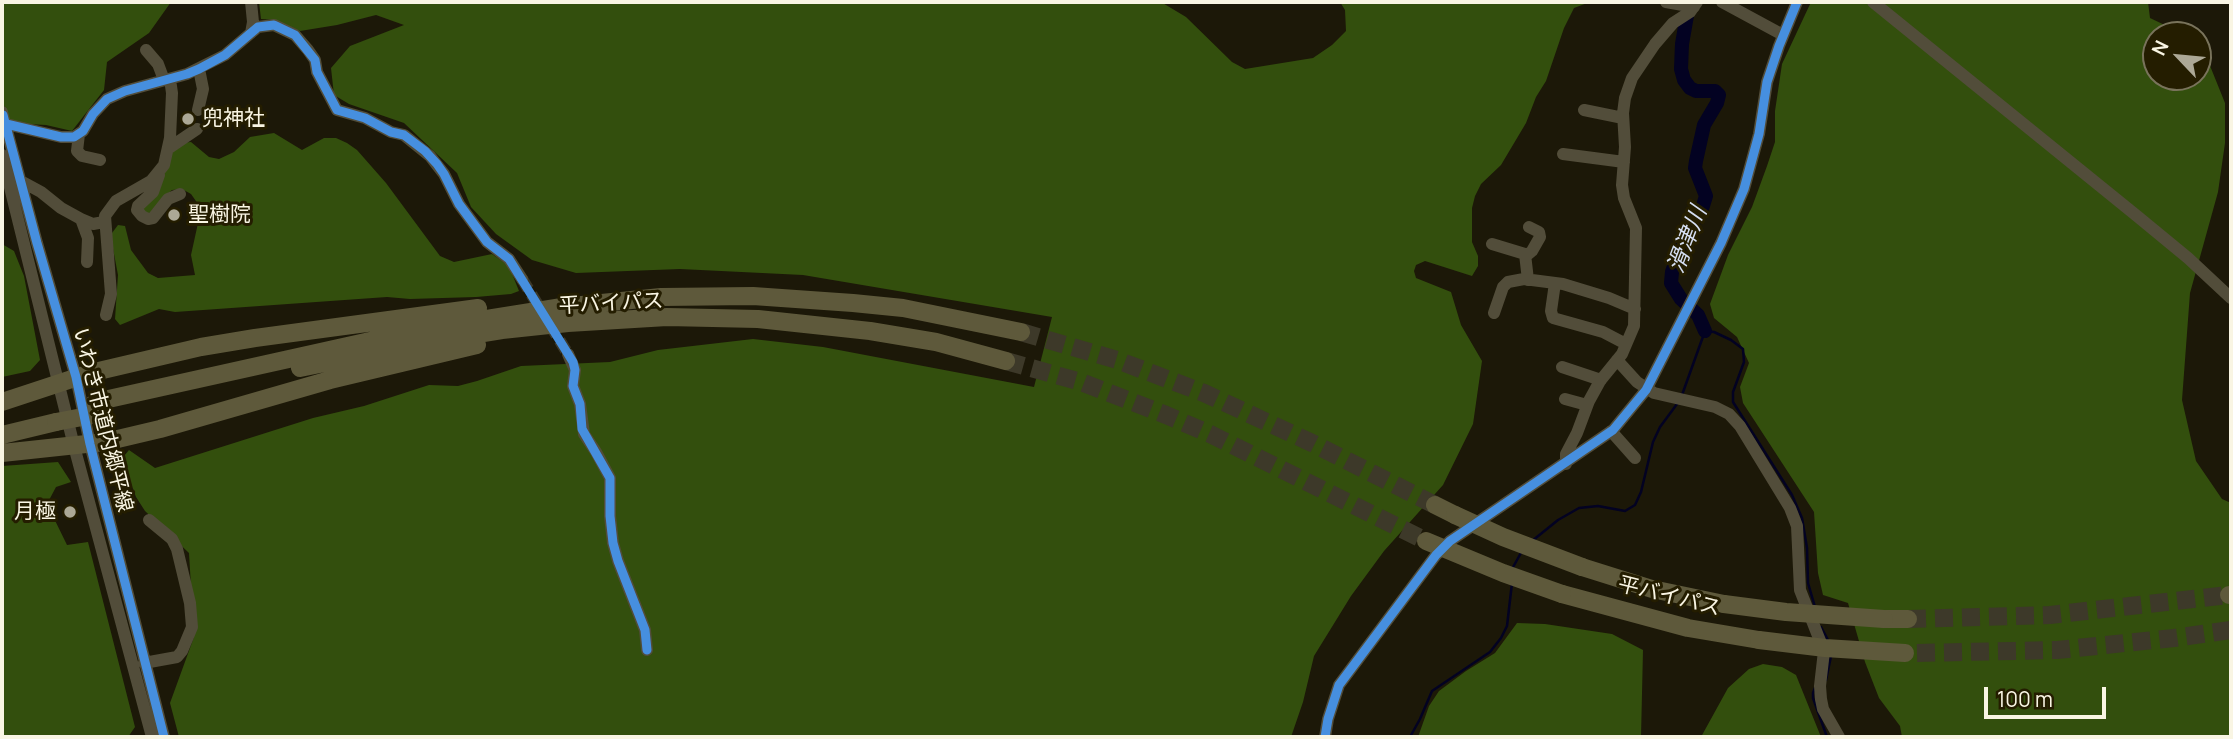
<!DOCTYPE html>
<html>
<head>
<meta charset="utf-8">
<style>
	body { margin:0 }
	#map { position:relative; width:2233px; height:739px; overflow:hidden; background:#1c1808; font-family:Manrope,sans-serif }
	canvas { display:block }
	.frame { position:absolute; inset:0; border:4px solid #f9f5e3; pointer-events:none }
	.north { position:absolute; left:2142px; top:21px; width:70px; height:70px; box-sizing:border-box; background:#241d00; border:2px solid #79735b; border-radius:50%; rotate:296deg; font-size:19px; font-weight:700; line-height:28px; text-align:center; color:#f9f5e3 }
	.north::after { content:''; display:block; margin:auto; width:24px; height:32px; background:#aca896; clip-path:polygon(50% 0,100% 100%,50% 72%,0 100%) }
	.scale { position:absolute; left:1984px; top:687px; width:122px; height:32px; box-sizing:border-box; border:4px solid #f9f5e3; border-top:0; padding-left:9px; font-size:21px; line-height:24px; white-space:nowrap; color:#f9f5e3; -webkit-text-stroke:5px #241d00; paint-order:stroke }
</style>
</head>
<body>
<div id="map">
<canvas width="2233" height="739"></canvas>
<div class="frame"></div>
<div class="north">N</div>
<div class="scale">100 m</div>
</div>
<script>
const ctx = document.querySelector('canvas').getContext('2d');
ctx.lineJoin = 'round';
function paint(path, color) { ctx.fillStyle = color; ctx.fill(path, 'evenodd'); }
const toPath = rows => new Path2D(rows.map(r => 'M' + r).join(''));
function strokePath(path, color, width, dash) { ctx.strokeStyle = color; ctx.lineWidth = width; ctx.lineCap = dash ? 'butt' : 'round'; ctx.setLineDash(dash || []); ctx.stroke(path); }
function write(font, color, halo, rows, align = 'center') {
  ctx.font = font + ' Manrope,"Noto Sans JP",sans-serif'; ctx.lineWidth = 6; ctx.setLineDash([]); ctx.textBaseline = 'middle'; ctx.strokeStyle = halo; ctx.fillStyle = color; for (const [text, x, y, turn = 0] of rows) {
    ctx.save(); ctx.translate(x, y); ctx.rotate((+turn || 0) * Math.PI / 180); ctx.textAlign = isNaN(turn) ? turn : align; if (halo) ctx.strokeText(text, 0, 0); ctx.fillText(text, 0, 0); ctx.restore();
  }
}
paint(toPath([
	[2,2,171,2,149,33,107,62,104,90,72,131,46,125,8,123,2,97],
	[259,2,1161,2,1186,17,1232,62,1245,69,1313,58,1332,45,1346,31,1345,10,1340,2,1590,2,1574,8,1564,28,1546,81,1536,97,1526,123,1501,165,1481,184,1475,196,1472,208,1472,242,1478,256,1478,266,1472,276,1425,261,1416,265,1414,271,1416,278,1451,292,1461,325,1482,361,1473,424,1443,485,1384,551,1351,596,1314,656,1303,702,1291,737,179,737,170,703,194,637,189,553,145,511,136,497,125,467,124,456,129,450,155,468,313,418,364,406,429,385,458,386,477,381,521,366,610,362,658,350,753,339,823,347,1034,387,1052,317,803,275,680,269,576,273,532,260,496,234,471,207,457,173,404,123,349,104,334,95,331,68,350,46,404,25,376,15,337,25,300,31,275,20,261,19],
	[1811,2,2148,2,2150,18,2173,29,2196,31,2225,103,2225,143,2218,192,2190,293,2182,400,2196,461,2222,499,2231,503,2231,737,1902,737,1900,726,1879,698,1865,662,1848,603,1823,595,1818,573,1814,512,1743,403,1740,387,1749,363,1737,337,1714,318,1710,304,1728,255,1752,207,1767,166,1775,142,1775,111,1782,64],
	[2156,35,2198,35,2198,77,2156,77],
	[274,133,302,150,324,138,336,138,347,143,357,150,386,183,440,256,454,262,492,254,505,263,511,271,519,291,511,294,476,297,410,299,387,297,175,312,159,309,120,325,115,319,118,275,111,238,112,233,118,225,125,226,131,250,148,273,158,278,195,275,191,255,200,214,198,204,191,194,182,189,172,190,164,197,151,212,147,214,141,209,171,154,181,143,191,142,209,157,219,159,234,152,250,137],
	[2,244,14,251,24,276,40,360,30,371,2,377],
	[58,462,71,482,56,487,47,504,67,545,88,542,135,727,128,737,2,737,2,466],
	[1517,623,1545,624,1612,634,1643,650,1641,737,1418,737,1429,706,1439,691,1466,671,1495,653],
	[1763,664,1782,667,1796,675,1821,737,1701,737,1728,688,1749,669]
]), '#334f0d');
strokePath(toPath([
	[1682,395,1705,331,1714,332,1731,340,1743,349,1744,362,1733,392,1733,402,1792,495,1802,518,1807,548,1808,583,1815,607],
	[1532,541,1558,520,1579,508,1598,506,1625,511,1635,505,1641,492,1653,442,1660,427,1677,404],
	[1512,569,1522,551],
	[1821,627,1828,640],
	[1826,680,1831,656],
	[1815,688,1813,693,1813,698,1827,737],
	[1410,737,1420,719,1432,691,1490,652,1501,638,1507,626,1512,583]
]), '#030222', 2.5);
strokePath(toPath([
	[1689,4,1682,44,1681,69,1684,80,1690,88,1696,91,1715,91,1719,95,1717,103,1704,125,1696,161,1695,168,1706,196,1702,209,1688,231,1679,253,1672,272,1671,283,1681,299,1698,315,1705,331]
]), '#030222', 14);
strokePath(toPath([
	[522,279,568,354]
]), '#3d3929', 12, [12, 6]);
strokePath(toPath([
	[1021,332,1117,360,1204,393,1312,443,1435,505],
	[1006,361,1081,382,1166,415,1210,434,1420,538],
	[1908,619,2050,615,2229,595],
	[1917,653,2057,650,2174,638,2231,630]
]), '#3d3929', 18, [18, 9]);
strokePath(toPath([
	[251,2,253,22,251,33],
	[1666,2,1694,7],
	[1722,2,1783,35],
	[1873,2,2137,216,2188,258,2231,298],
	[146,50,158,64,164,80],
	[198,110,203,89,199,69],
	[1584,110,1623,118],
	[2,112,37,243,76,377,90,444,164,737],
	[2,123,61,137,74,137,83,131,93,114,107,99,125,91,187,74,225,55,258,27,274,25,295,35,308,50,315,60,317,72,337,110,365,118,391,132,404,135,430,156,444,174,459,204,487,242,509,259,522,279],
	[79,134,77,151,82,156,100,160],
	[169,148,197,129],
	[1563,154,1624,162],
	[2,155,74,446,152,737],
	[159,175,153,192,138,206,137,210,142,216,148,219,153,218,168,199,180,194],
	[17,179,41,192,61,208,81,219,93,224,104,222],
	[81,219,88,238,87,262],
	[1492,244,1525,254,1528,280],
	[1526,256,1532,251,1540,237,1539,232,1529,227],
	[1555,283,1551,311,1553,318,1603,332,1626,344],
	[1494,313,1503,287,1508,282,1524,279,1563,284,1609,298,1635,309],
	[106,315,111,294,105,216,116,201,151,181,164,165,170,138,172,93,170,79],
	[568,354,575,370,573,386,580,404,584,434,596,452,610,478,610,516,613,543,618,561,645,630,647,650],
	[1617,360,1637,382,1654,393,1715,407,1729,414,1740,426,1790,508,1797,526,1800,590,1824,651,1820,686,1821,699,1823,709,1839,737],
	[1562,367,1601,380],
	[1565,399,1587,405],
	[1611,431,1635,458],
	[1566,464,1566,454,1577,433,1589,401,1600,381,1622,354,1634,326,1636,228,1624,198,1622,185,1625,147,1623,113,1625,98,1632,78,1655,44,1673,23,1690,12,1697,2],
	[144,663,177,657,182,651,192,627,190,603,177,549,172,539,149,520],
	[1325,737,1328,719,1339,685,1436,555,1450,541,1613,430,1646,390,1721,243,1744,189,1759,134,1767,82,1779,46,1797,2]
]), '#524d3a', 12);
strokePath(toPath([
	[300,368,428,342,502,330,568,323,667,317,758,319,870,331,936,342,1006,361],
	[2,402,90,373,201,347,255,338,478,308],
	[95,402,424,329,562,307,661,297,753,296,853,303,903,308,1021,332],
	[2,435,56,422],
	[2,453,105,442,160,429,330,380,477,345],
	[1435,505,1455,515],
	[1582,567,1652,589,1724,604],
	[1562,594,1688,628,1759,640],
	[2229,595,2231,595],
	[1884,619,1908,619]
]), '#5e593b', 18);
strokePath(toPath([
	[56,422,98,414],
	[1455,515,1503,537,1582,567],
	[1426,541,1503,573,1562,594],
	[1724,604,1786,612,1884,619],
	[1759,640,1825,648,1905,653]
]), '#5e593b', 18);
strokePath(toPath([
	[3,115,37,243,76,377,90,444,164,737],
	[2,123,61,137,74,137,83,131,93,114,107,99,125,91,187,74,199,69,225,55,258,27,274,25,295,35,315,60,317,72,337,110,365,118,391,132,404,135,425,151,437,164,444,174,459,204,487,242,509,259,573,362,575,370,573,386,580,404,582,429,610,478,610,516,613,543,618,561,645,630,647,650],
	[1325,737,1328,719,1339,685,1436,555,1450,541,1613,430,1646,390,1721,243,1744,189,1759,134,1767,82,1779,46,1797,2]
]), '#468fdf', 9);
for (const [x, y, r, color] of [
	[188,119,7,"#aca896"],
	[174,215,7,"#aca896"],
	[70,512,7,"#aca896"]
]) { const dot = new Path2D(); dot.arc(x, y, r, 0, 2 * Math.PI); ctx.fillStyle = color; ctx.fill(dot); strokePath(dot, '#241d00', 2.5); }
write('21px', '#f9f5e3', '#241d00', [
	["兜神社",202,119],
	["聖樹院",188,215],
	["月極",56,512,"right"]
], 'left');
write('21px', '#f9f5e3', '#241d00', [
	["平バイパス",611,304,-3],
	["いわき市道内郷平線",102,420,76],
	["平バイパス",1669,597,14]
]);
write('italic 23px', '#d5def1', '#241d00', [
	["滑津川",1688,240,-69]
]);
</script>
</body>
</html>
